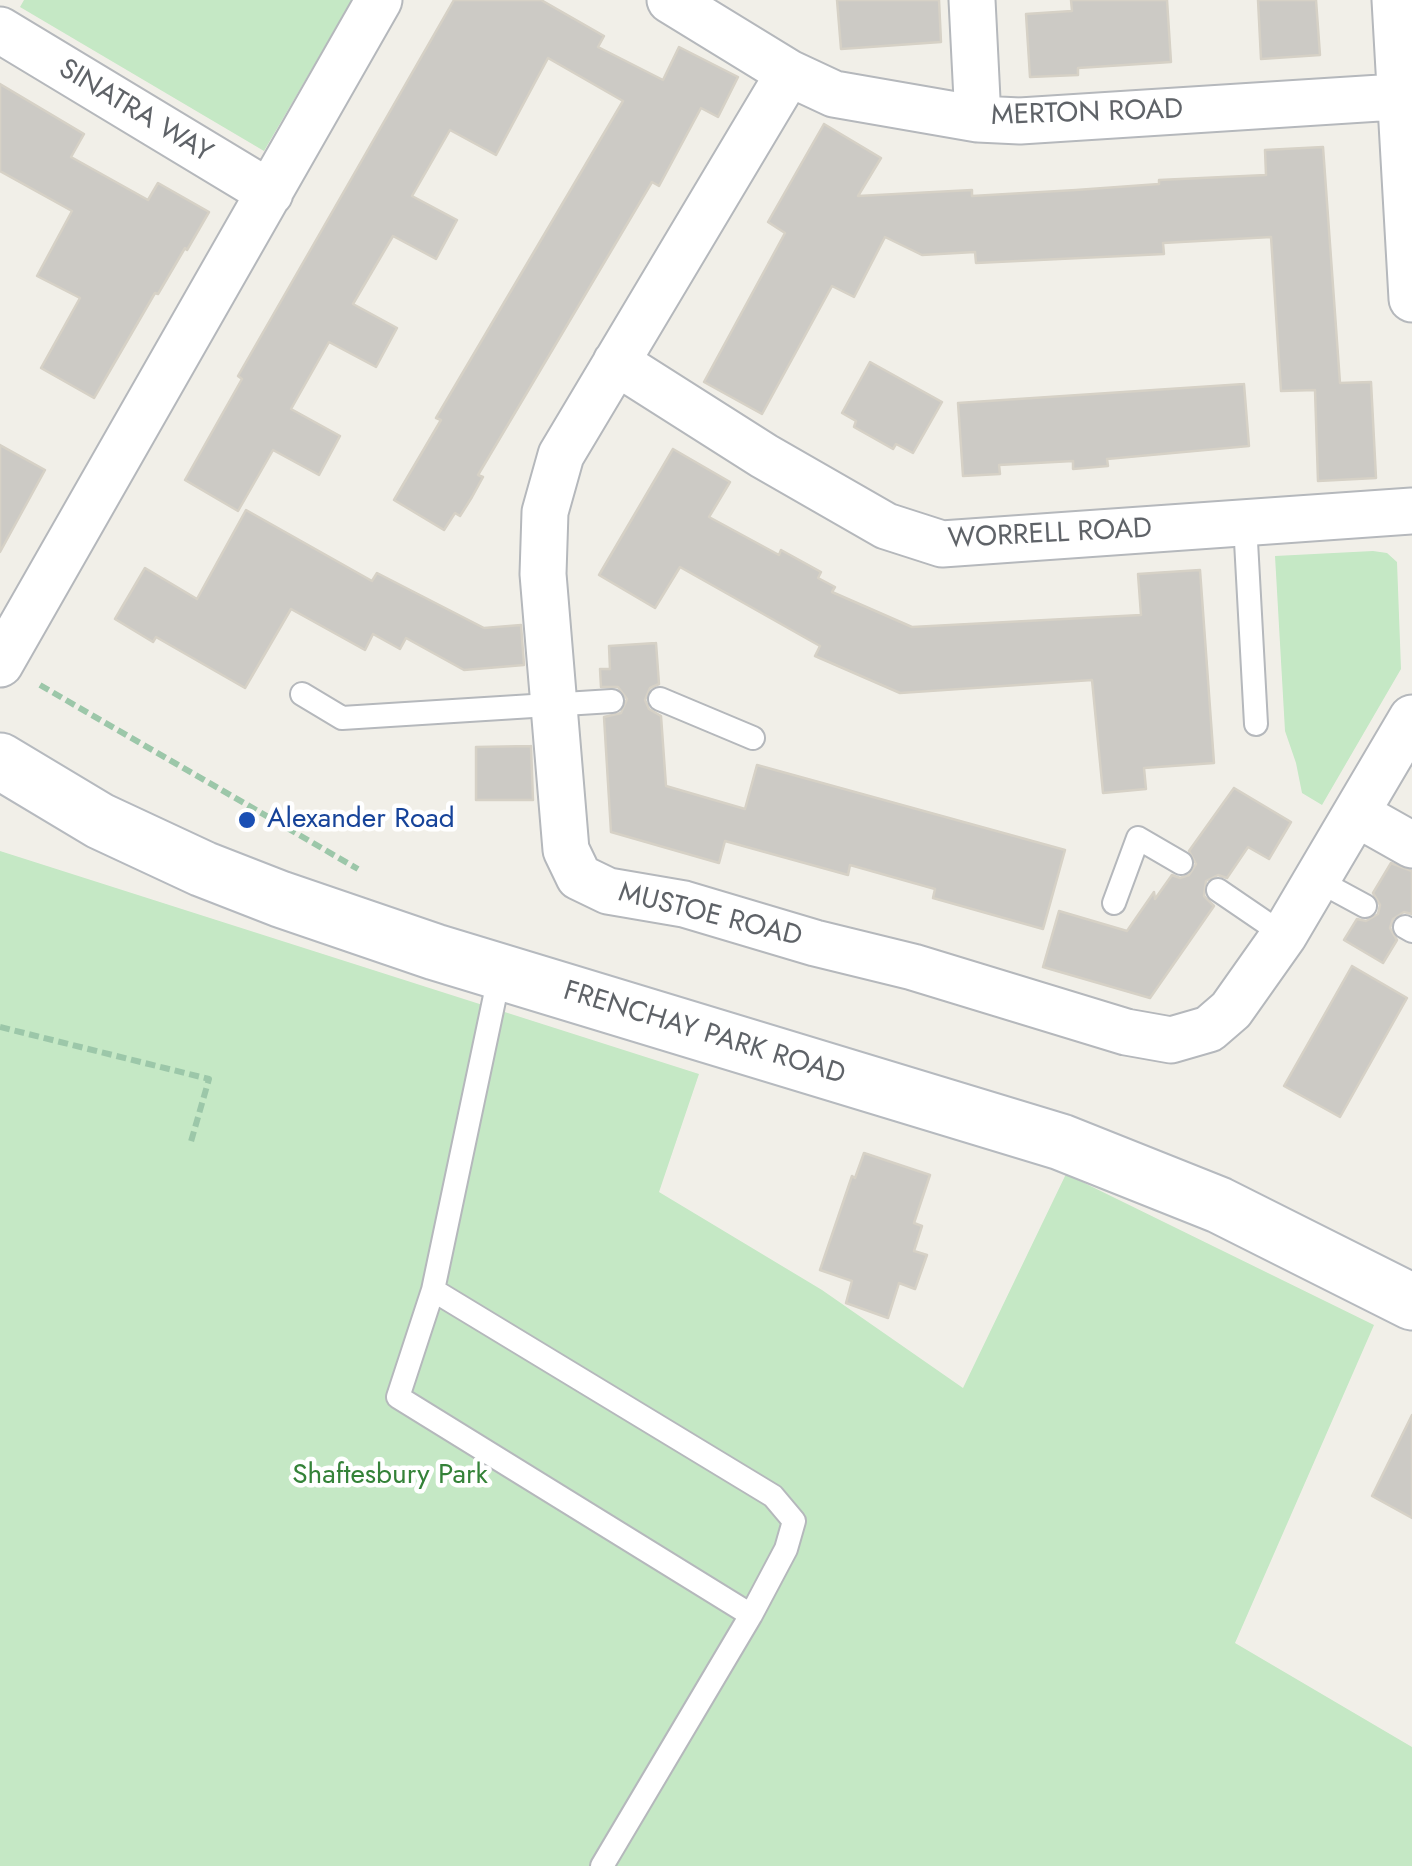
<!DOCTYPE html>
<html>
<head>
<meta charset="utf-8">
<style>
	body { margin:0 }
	canvas { display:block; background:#f1efe8 }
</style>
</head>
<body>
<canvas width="1412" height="1866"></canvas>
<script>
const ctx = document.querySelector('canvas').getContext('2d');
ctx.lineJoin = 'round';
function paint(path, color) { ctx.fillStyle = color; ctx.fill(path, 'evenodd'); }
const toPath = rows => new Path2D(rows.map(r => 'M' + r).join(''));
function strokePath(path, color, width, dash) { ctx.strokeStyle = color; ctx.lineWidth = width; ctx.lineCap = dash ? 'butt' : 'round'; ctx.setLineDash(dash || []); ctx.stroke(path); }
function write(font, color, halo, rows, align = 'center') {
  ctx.font = font + ' Jost,sans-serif'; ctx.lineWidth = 9; ctx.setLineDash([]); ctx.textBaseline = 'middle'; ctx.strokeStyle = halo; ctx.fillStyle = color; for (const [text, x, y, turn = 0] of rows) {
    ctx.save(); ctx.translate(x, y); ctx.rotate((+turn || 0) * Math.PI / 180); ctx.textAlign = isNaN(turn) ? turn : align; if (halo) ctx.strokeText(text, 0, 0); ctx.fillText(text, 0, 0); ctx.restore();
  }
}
paint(toPath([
	[24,0,352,0,264,151,20,7],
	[1373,551,1387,553,1397,562,1401,669,1322,805,1302,793,1296,763,1285,731,1275,556],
	[0,851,699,1074,659,1192,822,1290,963,1388,1066,1174,1374,1325,1235,1643,1412,1747,1412,1866,0,1866]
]), '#c5e8c5');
const building = toPath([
	[454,0,541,0,604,36,598,47,663,80,679,47,738,77,718,117,701,108,659,186,652,182,478,475,483,477,472,497,460,516,455,513,444,530,394,500,441,420,436,418,623,101,548,58,496,155,450,130,412,196,457,220,436,259,393,236,353,304,397,328,376,367,329,342,291,409,340,436,319,475,273,450,238,511,185,480,242,379,238,376,454,0],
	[837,0,939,0,941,42,841,49,837,0],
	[1071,0,1167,0,1171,62,1078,68,1078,75,1030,77,1026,14,1072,11,1071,0],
	[1258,0,1316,0,1320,55,1261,59,1258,0],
	[0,84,84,134,71,157,148,200,158,183,209,212,187,250,185,248,158,294,155,293,94,398,41,368,80,298,37,276,72,211,0,171,0,84],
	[824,124,881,158,858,196,972,190,972,196,1076,190,1159,184,1159,180,1266,175,1265,150,1323,147,1340,383,1371,382,1376,478,1318,481,1315,390,1281,391,1271,237,1163,243,1164,254,976,263,975,252,922,255,885,237,854,297,832,286,762,414,704,382,785,233,768,222,824,124],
	[870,362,942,402,913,453,896,444,893,449,854,427,856,421,842,413,870,362],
	[1244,384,1249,446,1107,459,1108,466,1073,469,1073,461,999,465,1000,474,963,476,958,403,1244,384],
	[0,445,45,470,0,552,0,445],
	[673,449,730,482,709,517,779,555,781,550,821,572,818,578,835,587,832,592,912,627,1141,615,1138,574,1200,570,1214,763,1144,768,1146,789,1103,793,1092,680,900,693,815,656,820,646,680,567,655,608,599,575,673,449],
	[246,510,372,581,377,573,484,628,521,625,524,665,464,670,406,638,400,649,373,634,365,650,291,609,245,688,156,637,153,642,115,619,145,568,197,599,246,510],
	[656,643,659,684,650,688,645,700,649,709,661,716,666,786,745,809,757,765,1065,850,1043,929,933,898,935,889,850,865,848,875,725,841,719,863,611,832,604,717,621,713,627,699,618,687,601,687,600,669,610,669,609,646,656,643],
	[531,746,533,800,476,800,476,747,531,746],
	[1234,788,1291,822,1269,859,1248,847,1227,878,1218,875,1206,881,1204,896,1214,906,1150,998,1043,967,1059,911,1127,931,1154,892,1155,899,1172,875,1180,878,1189,875,1196,864,1189,851,1234,788],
	[1391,863,1412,871,1412,914,1404,912,1393,919,1390,928,1397,940,1383,963,1344,940,1357,919,1366,921,1378,914,1380,905,1373,893,1391,863],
	[1352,966,1407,998,1340,1117,1284,1086,1352,966],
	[864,1153,930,1175,914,1223,922,1226,914,1251,927,1255,915,1289,899,1283,888,1318,846,1303,852,1281,820,1270,852,1176,855,1178,864,1153],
	[1412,1415,1412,1518,1372,1496,1412,1415]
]);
paint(building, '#cccac5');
strokePath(building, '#d6d1c6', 2.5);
const service = toPath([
	[1245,523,1256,724],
	[302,694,342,718,612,701],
	[660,699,753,738],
	[1317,880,1365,906],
	[1218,890,1284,935],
	[1114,903,1138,838,1181,863],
	[1405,927,1412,931],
	[500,972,433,1290,398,1397,751,1615],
	[433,1290,773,1496,794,1521,786,1549,751,1615,602,1866]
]);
const minor = toPath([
	[670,0,789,73,834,94,978,119,1020,121,1412,96],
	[972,0,978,119],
	[1395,0,1412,299],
	[0,30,270,193],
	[789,73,561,455,545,512,543,574,566,850,579,877,608,891,684,904,815,943,913,967,1126,1032,1171,1040,1209,1029,1231,1010,1284,935,1412,718],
	[616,362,764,456,886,526,942,544,1412,511],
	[0,664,379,0],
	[1357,814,1412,845]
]);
const secondary = toPath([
	[0,761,100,821,203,869,280,899,435,952,1061,1142,1219,1205,1412,1302]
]);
strokePath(service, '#b5b8bc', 26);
strokePath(minor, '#b5b8bc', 49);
strokePath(secondary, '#b6babf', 59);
strokePath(toPath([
	[40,685,358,869],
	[0,1027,209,1079,190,1145]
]), '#9cc7a9', 6, [10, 5]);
strokePath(service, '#fff', 22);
strokePath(minor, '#fff', 45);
strokePath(secondary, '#fff', 55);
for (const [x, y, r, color] of [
	[247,820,10,"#1a4fb4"]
]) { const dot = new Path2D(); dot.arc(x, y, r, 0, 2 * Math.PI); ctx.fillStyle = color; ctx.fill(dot); strokePath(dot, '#fff', 4); }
write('28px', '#5f6368', '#fff', [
	["SINATRA WAY",135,112,31],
	["MERTON ROAD",1087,114,-2],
	["WORRELL ROAD",1050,535,-3],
	["MUSTOE ROAD",710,916,14],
	["FRENCHAY PARK ROAD",704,1034,17]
]);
write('28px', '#164399', '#fff', [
	["Alexander Road",267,820]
], 'left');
write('28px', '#348238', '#fff', [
	["Shaftesbury Park",390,1476]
]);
</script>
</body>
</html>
